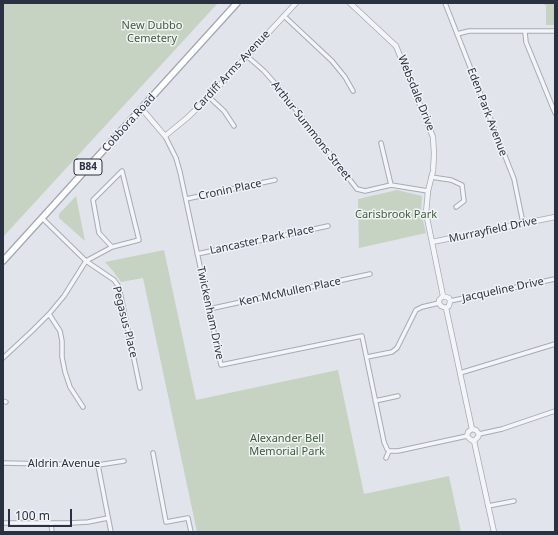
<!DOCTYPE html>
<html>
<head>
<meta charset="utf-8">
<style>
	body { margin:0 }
	#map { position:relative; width:558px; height:535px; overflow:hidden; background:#e1e4ea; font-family:"Noto Sans",sans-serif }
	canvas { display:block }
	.frame { position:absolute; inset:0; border:4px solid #2a3141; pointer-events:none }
	.scale { position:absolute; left:8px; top:509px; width:64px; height:18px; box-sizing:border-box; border:2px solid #2a3141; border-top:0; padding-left:5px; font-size:12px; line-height:14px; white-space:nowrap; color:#2a3141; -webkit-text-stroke:3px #f1f3f7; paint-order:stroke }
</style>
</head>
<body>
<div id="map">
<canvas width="558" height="535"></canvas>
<div class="frame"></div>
<div class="scale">100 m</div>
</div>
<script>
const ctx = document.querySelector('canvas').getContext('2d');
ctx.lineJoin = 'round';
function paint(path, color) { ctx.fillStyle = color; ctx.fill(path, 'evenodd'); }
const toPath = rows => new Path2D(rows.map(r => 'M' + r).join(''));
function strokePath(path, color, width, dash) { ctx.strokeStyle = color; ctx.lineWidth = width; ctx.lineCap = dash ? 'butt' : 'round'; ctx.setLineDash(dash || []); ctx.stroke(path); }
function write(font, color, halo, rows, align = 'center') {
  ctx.font = font + ' "Noto Sans",sans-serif'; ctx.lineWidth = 3; ctx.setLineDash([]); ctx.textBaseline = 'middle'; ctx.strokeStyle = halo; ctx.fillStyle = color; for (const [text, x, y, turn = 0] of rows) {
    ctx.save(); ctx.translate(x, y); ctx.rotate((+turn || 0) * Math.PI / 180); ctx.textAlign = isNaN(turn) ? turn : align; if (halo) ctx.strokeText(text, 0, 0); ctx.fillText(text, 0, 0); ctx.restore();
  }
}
paint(toPath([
	[3,3,218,3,3,237],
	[538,3,555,3,555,25,546,25,546,5],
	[397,190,422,196,421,212,426,233,359,248,358,199],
	[76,196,85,241,59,218,59,214],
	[164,250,196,400,338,370,364,494,449,476,461,532,197,532,143,278,121,282,113,271,105,262]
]), '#c6d3c3');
const minor = toPath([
	[445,3,514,179,523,223],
	[284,16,332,61,345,77,353,91],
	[525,32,526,42,555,113],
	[457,34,469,31,555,31],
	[247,56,264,71,280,89,357,189,365,191,391,185,428,191],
	[209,97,224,111,234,126],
	[165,136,176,158,180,172,221,365,362,336,384,442,387,449,389,451,398,451,467,436],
	[381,143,391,185],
	[431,177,451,180,462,185,464,201,456,207],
	[186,199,275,180],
	[42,218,86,261,114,280,119,287,140,388],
	[197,254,328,226],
	[450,301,555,279],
	[209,309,370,274],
	[49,314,60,331,62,341,62,357,65,372,70,387,83,407],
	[367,357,392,352,397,348,416,310,422,307,439,303],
	[3,358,32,331,49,314,64,296,86,261,112,247,139,240,122,171,93,200,99,233,112,247],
	[460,373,555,344],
	[3,401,6,402],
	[375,401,398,396],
	[479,434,502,429,555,411],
	[153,453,166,522,188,518,191,532],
	[386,458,389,451],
	[3,463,98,465,124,461],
	[98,465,111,532],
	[488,506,514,501],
	[3,523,70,523,88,522,108,518],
	[51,523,52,532]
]);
const tertiary = toPath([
	[350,3,396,46,433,137,434,154,433,171,428,191,426,213,443,296],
	[142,109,165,136,187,118,209,97,296,3],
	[432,242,555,217],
	[443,296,439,300,439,303,441,306,446,308],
	[443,296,449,298,450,301,449,306,446,308],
	[446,308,472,429],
	[472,429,468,432,467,436,471,440,474,441],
	[472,429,476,430,479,434,478,437,474,441],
	[474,441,494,532]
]);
const primary = toPath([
	[3,261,237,3]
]);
strokePath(minor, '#a6abb4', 5.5);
strokePath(tertiary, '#a6abb4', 6);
strokePath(primary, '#a1a8b5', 8);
strokePath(minor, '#f4f5f8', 3.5);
strokePath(tertiary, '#f4f5f8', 4.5);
strokePath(primary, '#fff', 5.5);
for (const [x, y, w] of [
	[88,167,28]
]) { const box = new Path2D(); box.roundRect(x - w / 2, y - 8, w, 16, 3); ctx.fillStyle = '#f1f3f7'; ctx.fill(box); strokePath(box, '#2a3141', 1); }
write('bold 10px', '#2a3141', null, [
	["B84",88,167]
]);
write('11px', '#3c5d37', '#f1f3f7', [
	["New Dubbo",152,26],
	["Cemetery",152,39],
	["Carisbrook Park",396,215],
	["Alexander Bell",287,439],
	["Memorial Park",287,452]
]);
write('11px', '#2a3141', '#f1f3f7', [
	["Cardiff Arms Avenue",232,71,-47],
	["Websdale Drive",416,93,68],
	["Eden Park Avenue",487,112,69],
	["Cobbora Road",129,123,-48],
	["Arthur Summons Street",311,131,52],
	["Cronin Place",230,190,-12],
	["Murrayfield Drive",493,230,-12],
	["Lancaster Park Place",262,240,-12],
	["Jacqueline Drive",503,290,-12],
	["Ken McMullen Place",290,292,-12],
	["Twickenham Drive",210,313,78],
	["Pegasus Place",125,322,76],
	["Aldrin Avenue",64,464]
]);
</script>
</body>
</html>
